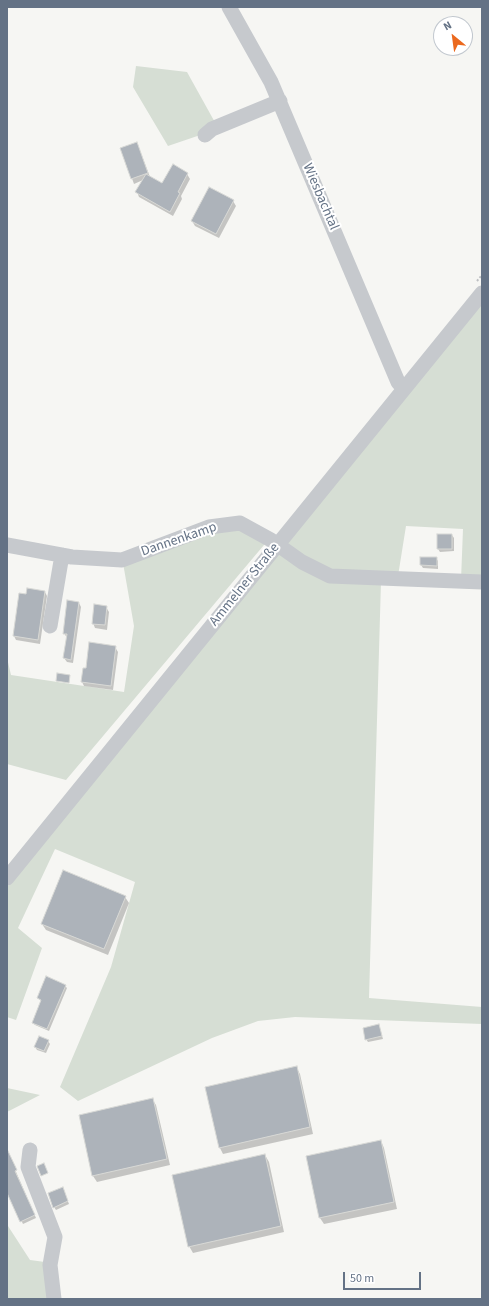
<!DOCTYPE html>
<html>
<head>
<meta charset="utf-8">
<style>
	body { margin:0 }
	#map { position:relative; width:489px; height:1306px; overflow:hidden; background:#f6f6f3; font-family:"Source Sans 3",sans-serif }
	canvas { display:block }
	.frame { position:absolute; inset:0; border:8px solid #647285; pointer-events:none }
	.north { position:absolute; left:433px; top:16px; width:40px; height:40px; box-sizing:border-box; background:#fff; border:1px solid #c1c7ce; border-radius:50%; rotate:331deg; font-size:11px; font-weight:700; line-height:16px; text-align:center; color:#647285 }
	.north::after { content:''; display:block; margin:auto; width:14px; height:18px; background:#eb691e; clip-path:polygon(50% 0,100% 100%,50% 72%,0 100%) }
	.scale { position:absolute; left:343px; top:1272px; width:78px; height:18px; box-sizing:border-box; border:2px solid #647285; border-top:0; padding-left:5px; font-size:12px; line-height:14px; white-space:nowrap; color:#647285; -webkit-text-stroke:3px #fff; paint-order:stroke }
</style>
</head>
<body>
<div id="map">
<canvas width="489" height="1306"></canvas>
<div class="frame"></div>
<div class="north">N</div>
<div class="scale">50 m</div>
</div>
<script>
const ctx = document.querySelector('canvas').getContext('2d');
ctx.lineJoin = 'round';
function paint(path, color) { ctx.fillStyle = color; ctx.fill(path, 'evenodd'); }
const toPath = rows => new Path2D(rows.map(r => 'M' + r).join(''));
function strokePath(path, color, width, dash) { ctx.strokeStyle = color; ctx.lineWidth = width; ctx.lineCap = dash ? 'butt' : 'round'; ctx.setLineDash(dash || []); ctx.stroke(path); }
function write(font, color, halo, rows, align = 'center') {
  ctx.font = font + ' "Source Sans 3",sans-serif'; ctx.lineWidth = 4; ctx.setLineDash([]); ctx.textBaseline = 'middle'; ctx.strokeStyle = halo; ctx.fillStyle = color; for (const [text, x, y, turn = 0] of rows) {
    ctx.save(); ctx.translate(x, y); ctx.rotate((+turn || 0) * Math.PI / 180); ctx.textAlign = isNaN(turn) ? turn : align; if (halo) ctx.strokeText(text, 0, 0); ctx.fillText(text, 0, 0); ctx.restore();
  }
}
paint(toPath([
	[136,66,187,72,217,126,215,130,168,146,133,87],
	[482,294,482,580,461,580,463,529,406,526,398,576,381,581,369,998,482,1007,482,1024,295,1017,258,1021,212,1038,78,1101,60,1087,111,967,135,882,55,849,18,928,42,948,16,1020,7,1017,7,887],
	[240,525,269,539,66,780,7,764,7,658,11,675,124,692,134,626,123,563],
	[7,1088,40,1095,7,1112],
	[8,1226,30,1260,45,1262,50,1299,7,1299]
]), '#d6ded4');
paint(toPath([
	[137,143,150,177,163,185,187,174,190,179,181,196,182,199,173,216,139,197,137,192,143,180,134,184,121,148],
	[233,201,236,206,219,238,195,226,192,221],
	[452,535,454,538,454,551,440,552,438,549],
	[421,558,436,558,438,561,438,569,423,568,421,565],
	[45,592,47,596,40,644,16,640,14,636,27,595],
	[79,603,81,607,73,663,67,662,64,658,67,638,64,633],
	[106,607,109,612,107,630,95,628,93,623],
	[115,647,118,652,113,690,84,686,82,682,86,669],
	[125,897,129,903,108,955,46,930,42,924],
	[65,986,67,988,49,1031,35,1025,33,1023,42,1002,38,998],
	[379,1025,383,1039,368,1042,366,1039],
	[48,1041,50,1044,46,1053,37,1050,35,1047],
	[296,1067,300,1074,313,1134,223,1154,220,1148],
	[152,1099,156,1105,170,1165,97,1182,93,1176],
	[381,1141,384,1148,397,1209,324,1224,320,1218,307,1157],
	[7,1151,36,1218,23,1224,7,1191],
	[265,1155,269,1162,284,1232,193,1253,189,1246],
	[64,1191,69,1204,56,1210,54,1207]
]), '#0003');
const building = toPath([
	[137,142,148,173,131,179,120,148,137,142],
	[173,164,188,173,178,192,180,193,170,212,135,192,146,174,162,183,173,164],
	[209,187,234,200,216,234,191,221,209,187],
	[437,534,452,534,452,549,437,549,437,534],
	[420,557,437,557,437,566,420,565,420,557],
	[27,588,45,591,38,640,13,636,19,593,26,594,27,588],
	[67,600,79,602,71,660,63,658,67,634,63,634,67,600],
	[94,604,107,606,105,625,92,624,94,604],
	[89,642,116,646,111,686,81,682,83,668,86,668,89,642],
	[57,673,70,675,69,683,56,681,57,673],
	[63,870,126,896,104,949,41,924,63,870],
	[46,976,66,985,47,1029,32,1023,41,1000,37,998,46,976],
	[379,1024,382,1036,365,1040,363,1028,379,1024],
	[39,1036,49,1040,44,1051,34,1047,39,1036],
	[297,1066,310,1127,219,1148,205,1087,297,1066],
	[153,1098,167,1159,92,1176,79,1115,153,1098],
	[381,1140,394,1202,319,1218,306,1156,381,1140],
	[7,1149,17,1170,15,1171,35,1215,20,1222,7,1193,7,1149],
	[265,1154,281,1226,188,1247,172,1175,265,1154],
	[44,1163,48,1173,41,1176,37,1166,44,1163],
	[63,1187,68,1201,53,1208,48,1193,63,1187]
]);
paint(building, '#adb3ba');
strokePath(building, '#d7d8d5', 1);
strokePath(toPath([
	[477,281,482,275]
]), '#bdbfc2', 2, [2, 2]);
strokePath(toPath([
	[229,7,271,82,398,382,404,389],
	[205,135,212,129,280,101],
	[7,545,72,557,122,560,209,527,240,523,271,540,302,562,330,576,482,582],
	[50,626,62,555],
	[7,878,482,293],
	[30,1150,28,1167,55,1237,50,1265,54,1299]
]), '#c6c9cd', 15);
write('14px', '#647285', '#fff', [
	["Wiesbachtal",320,197,67],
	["Dannenkamp",179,540,-19],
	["Ammelner Straße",245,585,-51]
]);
</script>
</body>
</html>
